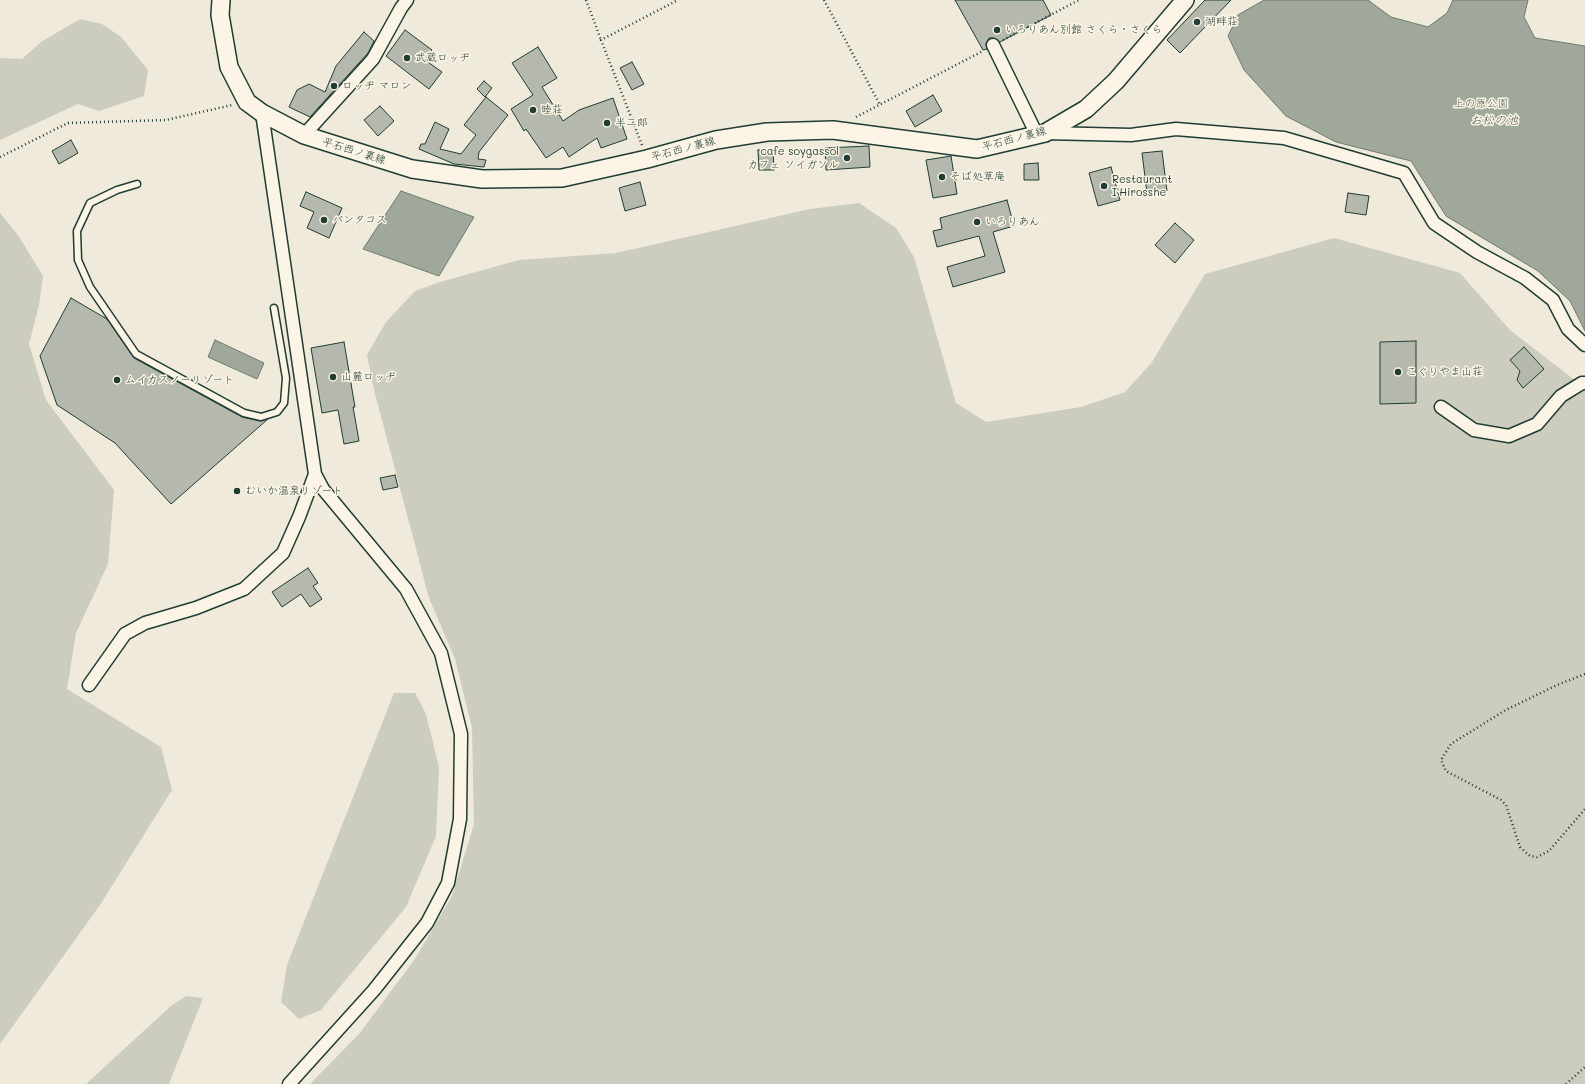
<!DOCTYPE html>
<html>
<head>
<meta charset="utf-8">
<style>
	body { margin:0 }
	canvas { display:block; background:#efeada }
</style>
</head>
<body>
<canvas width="1585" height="1084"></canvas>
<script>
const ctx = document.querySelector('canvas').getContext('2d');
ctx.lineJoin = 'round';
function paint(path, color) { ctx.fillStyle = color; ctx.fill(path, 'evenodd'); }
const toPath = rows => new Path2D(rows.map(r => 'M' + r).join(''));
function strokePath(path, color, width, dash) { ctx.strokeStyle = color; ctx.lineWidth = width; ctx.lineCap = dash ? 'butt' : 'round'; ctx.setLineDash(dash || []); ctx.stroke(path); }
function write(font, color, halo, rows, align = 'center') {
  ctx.font = font + ' Mali,"Klee One",sans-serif'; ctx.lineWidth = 3; ctx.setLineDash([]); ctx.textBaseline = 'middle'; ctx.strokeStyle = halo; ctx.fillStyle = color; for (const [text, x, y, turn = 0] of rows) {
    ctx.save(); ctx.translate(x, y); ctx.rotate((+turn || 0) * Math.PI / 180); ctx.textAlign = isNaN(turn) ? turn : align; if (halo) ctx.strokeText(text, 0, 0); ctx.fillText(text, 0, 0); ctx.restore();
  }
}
paint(toPath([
	[80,19,102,24,121,37,148,70,144,96,99,111,78,104,0,140,0,58,22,59,41,42],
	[859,203,896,228,914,257,956,403,986,422,1081,407,1125,392,1152,362,1205,274,1334,238,1460,273,1510,330,1585,388,1585,1084,310,1084,359,1034,415,959,452,896,474,824,472,728,455,659,429,598,374,390,367,355,386,322,415,291,440,282,519,260,616,253,810,209],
	[0,213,18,235,43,276,39,305,29,344,46,400,114,490,108,564,76,633,67,689,161,747,172,790,100,905,0,1044],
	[394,693,415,693,426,714,439,767,436,836,406,907,321,1010,299,1019,281,1002,287,965],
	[186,996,203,998,169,1084,86,1084,172,1005]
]), '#cccdbf');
const water = toPath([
	[1264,0,1368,0,1391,17,1428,27,1447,13,1453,0,1528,0,1524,17,1535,38,1585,46,1585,331,1570,301,1538,271,1446,216,1411,161,1336,142,1286,116,1244,70,1228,36,1238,15,1264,0],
	[401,191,474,217,439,276,363,249,401,191],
	[215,340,264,363,257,379,208,357,215,340]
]);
paint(water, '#9fa89a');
strokePath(water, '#6c7d71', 1);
const building = toPath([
	[955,0,1043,0,1051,15,1000,42,994,38,989,38,986,44,987,49,983,50,955,0],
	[1205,0,1231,0,1180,53,1167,40,1205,0],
	[405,30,432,50,425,60,442,72,429,89,386,56,405,30],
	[364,32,374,41,368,53,310,117,289,107,297,90,309,84,325,92,336,66,364,32],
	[538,47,557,78,542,87,563,121,579,110,613,98,627,139,601,148,597,138,569,157,563,147,546,158,526,129,524,131,511,109,533,95,512,63,538,47],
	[632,62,644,84,632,90,620,68,632,62],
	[484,81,492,88,485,97,477,89,484,81],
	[933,95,942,111,915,127,906,111,933,95],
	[486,97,508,115,479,152,478,159,486,160,484,167,454,164,419,149,421,144,425,144,435,122,449,129,440,149,461,154,476,135,464,125,486,97],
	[380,106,394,121,378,136,364,120,380,106],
	[71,140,78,153,59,164,52,151,71,140],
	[869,146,870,167,826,170,825,148,869,146],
	[758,150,773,150,774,170,759,170,758,150],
	[1162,151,1167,191,1147,193,1142,153,1162,151],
	[951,156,957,194,933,198,926,160,951,156],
	[1038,163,1039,180,1024,180,1024,164,1038,163],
	[1111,167,1120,200,1098,206,1089,173,1111,167],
	[640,182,646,205,625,211,619,188,640,182],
	[306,192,342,208,329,238,307,228,314,212,300,206,306,192],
	[1348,193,1369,196,1366,215,1345,212,1348,193],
	[1007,200,1014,226,993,232,1005,272,953,287,947,267,985,256,979,236,937,247,933,231,942,229,940,218,1007,200],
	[1175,223,1194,240,1175,263,1155,245,1175,223],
	[71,298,107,319,134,358,242,417,260,421,268,419,171,504,115,443,57,405,40,356,71,298],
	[1416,341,1416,403,1380,404,1380,342,1416,341],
	[344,342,355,407,353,407,359,441,344,444,338,410,322,413,311,348,344,342],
	[1524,347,1544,369,1523,388,1517,380,1520,371,1510,360,1524,347],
	[395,475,398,487,383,490,380,478,395,475],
	[308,568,318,583,313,586,322,599,310,607,301,594,282,607,272,592,308,568]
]);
paint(building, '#b5b9ad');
strokePath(building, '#1f3d34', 1);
const lane = toPath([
	[137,184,117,190,90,203,77,231,78,260,90,287,136,354,244,413,261,417,277,412,284,403,286,378,274,308]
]);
const street = toPath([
	[993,45,1037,135],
	[262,113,315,474,323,489,406,589,441,653,461,734,460,819,448,883,427,923,374,990,289,1084],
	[1045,133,1131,135,1176,129,1284,138,1404,173,1434,223,1477,252,1525,278,1553,300,1568,329,1585,345],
	[304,135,373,59,401,8,407,0],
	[1441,407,1474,430,1509,436,1537,424,1561,396,1582,383,1585,383],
	[89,685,125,634,145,623,196,608,244,589,283,553,299,517,315,474]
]);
const secondary = toPath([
	[221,0,220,15,229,67,247,102,262,113,304,135,412,169,482,179,562,178,647,159,716,140,767,132,833,130,977,149,1045,133,1086,109,1116,81,1185,0]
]);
strokePath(lane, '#1f3d34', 9);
strokePath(street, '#1f3d34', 15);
strokePath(secondary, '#1f3d34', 20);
strokePath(toPath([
	[586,0,601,40],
	[824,0,880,105],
	[1003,40,1079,0],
	[856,117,983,51],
	[642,145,601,40,678,0],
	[0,157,68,123,166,120,232,105],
	[1585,674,1557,685,1504,711,1451,744,1441,760,1446,771,1501,800,1506,805,1520,847,1530,856,1537,857,1549,851,1585,809],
	[1566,1084,1585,1067]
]), '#1f3d34', 2.5, [1, 3]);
strokePath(lane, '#fcf5e5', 6);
strokePath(street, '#fcf5e5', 12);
strokePath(secondary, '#fcf5e5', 17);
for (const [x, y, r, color] of [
	[1197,22,4,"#1f3d34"],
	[997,30,4,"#1f3d34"],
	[407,58,4,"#1f3d34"],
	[334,86,4,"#1f3d34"],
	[533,110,4,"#1f3d34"],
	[607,123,4,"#1f3d34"],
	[847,158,4,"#1f3d34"],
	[942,177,4,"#1f3d34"],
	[1104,186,4,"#1f3d34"],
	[324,220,4,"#1f3d34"],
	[977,222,4,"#1f3d34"],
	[1398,372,4,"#1f3d34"],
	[333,377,4,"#1f3d34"],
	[117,380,4,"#1f3d34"],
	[237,491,4,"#1f3d34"]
]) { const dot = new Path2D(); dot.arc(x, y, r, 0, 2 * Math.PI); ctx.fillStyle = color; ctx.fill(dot); strokePath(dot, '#fcf5e5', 1.5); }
write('11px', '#1f3d34', '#fcf5e5', [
	["湖畔荘",1205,22],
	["いろりあん別館 さくら・さくら",1005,30],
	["武蔵ロッヂ",415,58],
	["ロッヂ マロン",342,86],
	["睦荘",541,110],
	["半二郎",615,123],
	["cafe soygassol",839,152,"right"],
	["カフェ ソイガソル",839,165,"right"],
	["そば処草庵",950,177],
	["Restaurant",1112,180],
	["I'Hirosshe",1112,193],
	["バンタコス",332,220],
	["いろりあん",985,222],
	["こぐりやま山荘",1406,372],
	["山麓ロッヂ",341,377],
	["ムイカスノーリゾート",125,380],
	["むいか温泉リゾート",245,491]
], 'left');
write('11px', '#425a50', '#fcf5e5', [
	["上の原公園",1481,104]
]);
write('11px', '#1f3d34', '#fcf5e5', [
	["平石西ノ裏線",1014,139,-15],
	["平石西ノ裏線",683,149,-15],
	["平石西ノ裏線",354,151,17]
]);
write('italic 12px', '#455d53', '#fcf5e5', [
	["お松の池",1494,120]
]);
</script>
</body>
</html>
